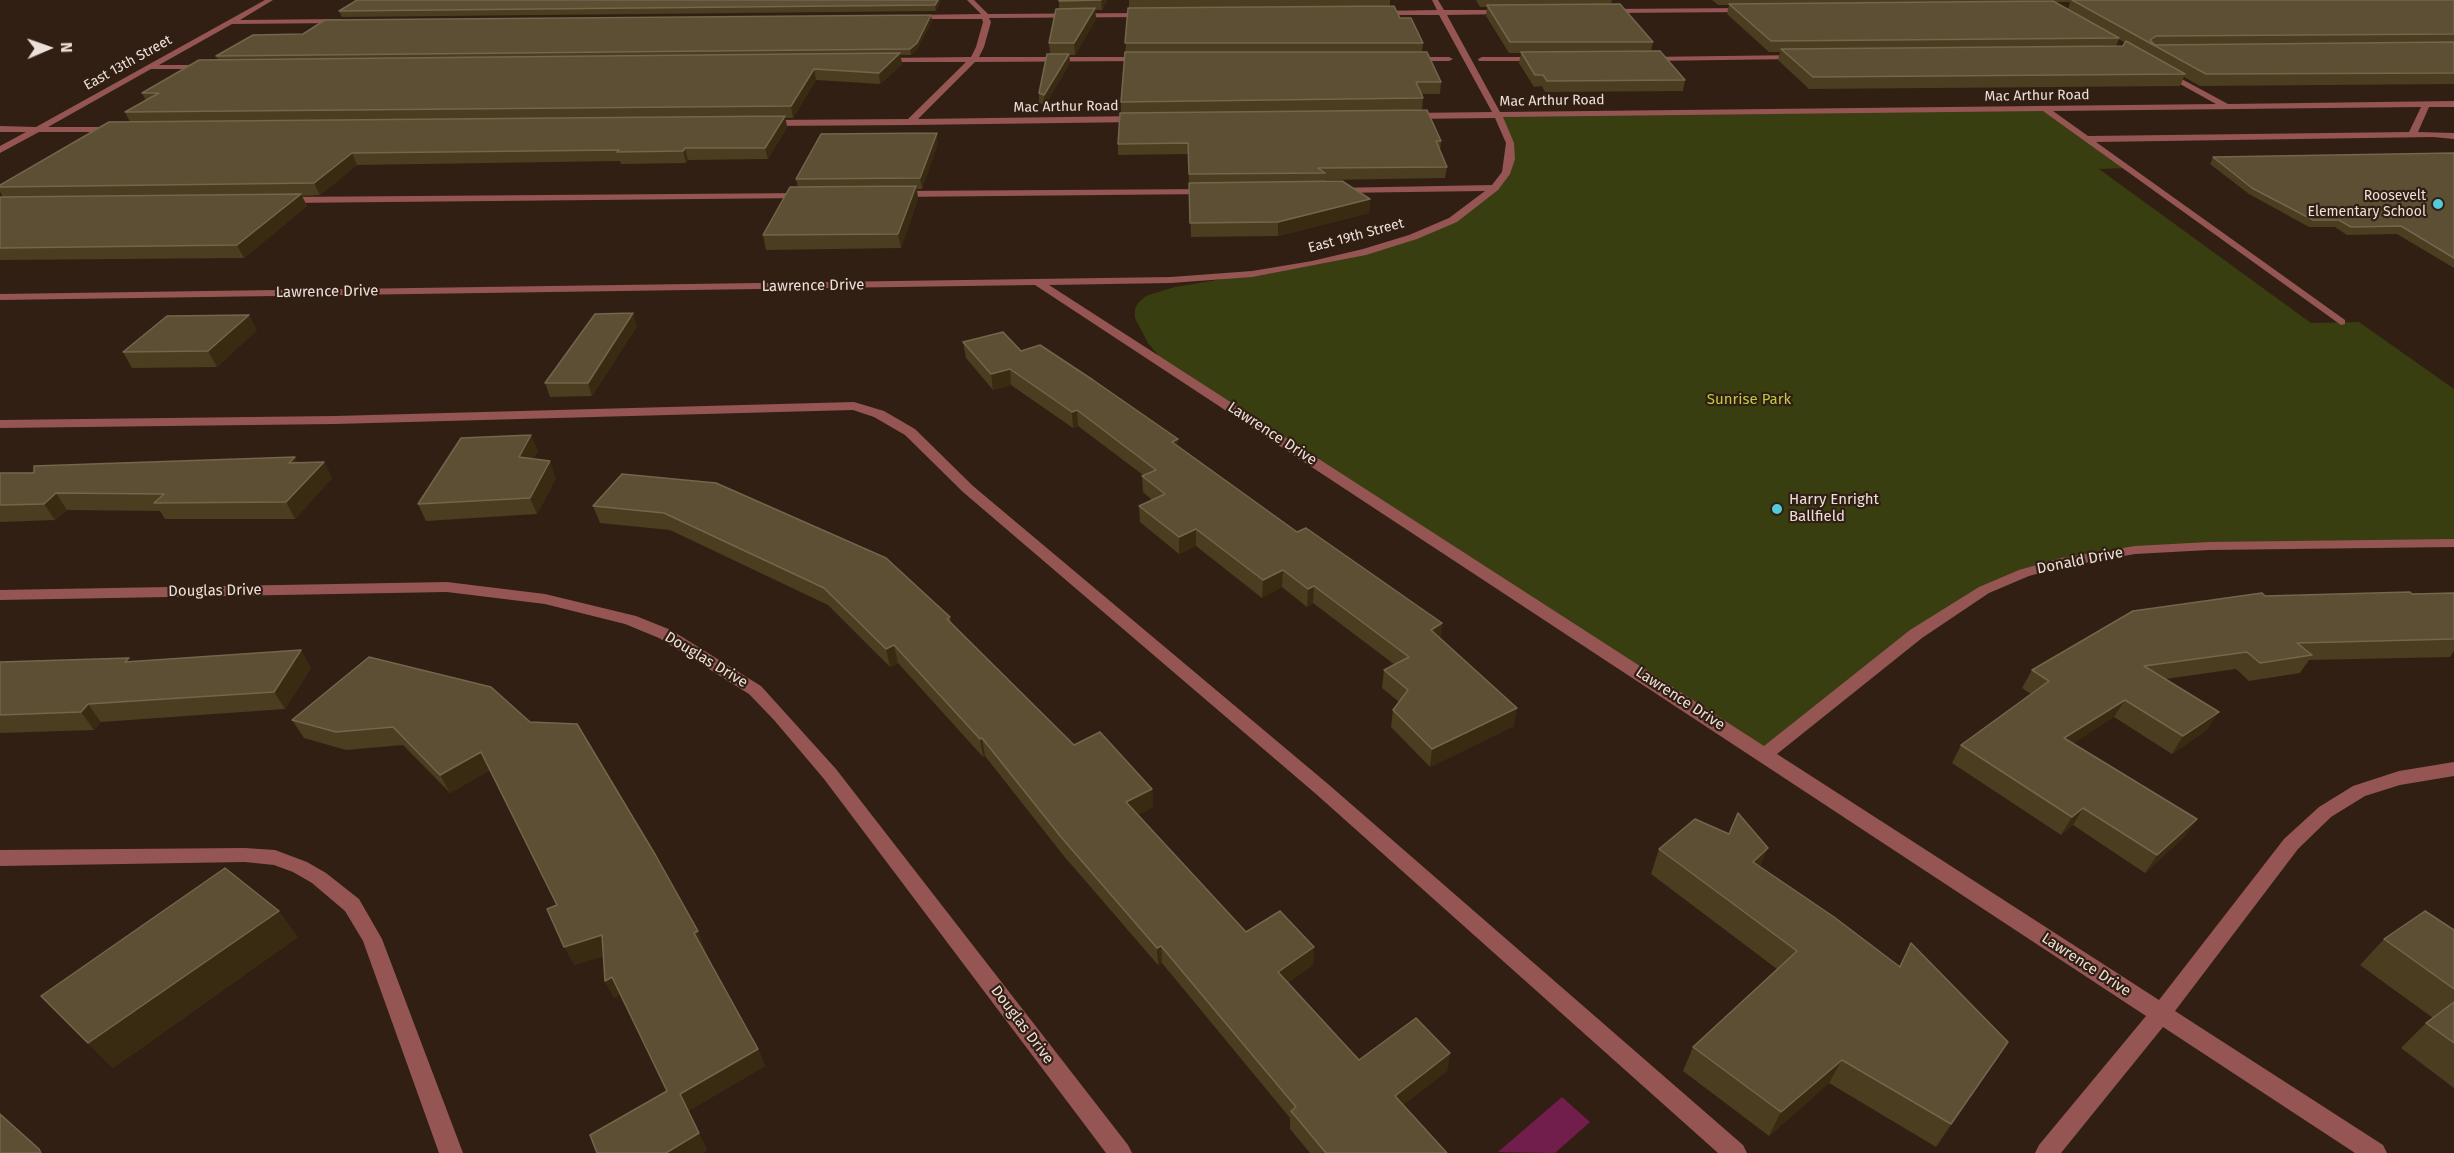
<!DOCTYPE html>
<html>
<head>
<meta charset="utf-8">
<style>
	body { margin:0 }
	#map { position:relative; width:2454px; height:1153px; overflow:hidden; background:#311f14; font-family:"Fira Sans",sans-serif }
	canvas { display:block }
	.north { position:absolute; left:18px; top:18px; width:60px; height:60px; -webkit-text-stroke:4px #311f14; paint-order:stroke; rotate:88deg; font-size:16px; font-weight:700; line-height:24px; text-align:center; color:#ede0d9 }
	.north::after { content:''; display:block; margin:auto; width:21px; height:27px; background:#ede0d9; clip-path:polygon(50% 0,100% 100%,50% 72%,0 100%) }
</style>
</head>
<body>
<div id="map">
<canvas width="2454" height="1153"></canvas>
<div class="north">N</div>
</div>
<script>
const ctx = document.querySelector('canvas').getContext('2d');
ctx.lineJoin = 'round';
function paint(path, color) { ctx.fillStyle = color; ctx.fill(path, 'evenodd'); }
const toPath = rows => new Path2D(rows.map(r => 'M' + r).join(''));
function strokePath(path, color, width, dash) { ctx.strokeStyle = color; ctx.lineWidth = width; ctx.lineCap = dash ? 'butt' : 'round'; ctx.setLineDash(dash || []); ctx.stroke(path); }
function write(font, color, halo, rows, align = 'center') {
  ctx.font = font + ' "Fira Sans",sans-serif'; ctx.lineWidth = 4.5; ctx.setLineDash([]); ctx.textBaseline = 'middle'; ctx.strokeStyle = halo; ctx.fillStyle = color; for (const [text, x, y, turn = 0] of rows) {
    ctx.save(); ctx.translate(x, y); ctx.rotate((+turn || 0) * Math.PI / 180); ctx.textAlign = isNaN(turn) ? turn : align; if (halo) ctx.strokeText(text, 0, 0); ctx.fillText(text, 0, 0); ctx.restore();
  }
}
paint(toPath([
	[2046,110,2128,168,2099,169,2311,323,2359,322,2454,389,2454,543,2135,550,2061,563,1984,590,1765,754,1168,367,1148,343,1135,318,1135,309,1138,303,1146,296,1158,292,1175,287,1312,264,1366,252,1453,220,1507,172,1510,143,1497,115]
]), '#393e10');
paint(toPath([
	[1562,1097,1590,1122,1555,1153,1498,1152]
]), '#721e4c');
paint(toPath([
	[265,0,273,0,240,20,342,19,346,21,342,23,232,24,159,65,210,65,210,69,151,69,48,127,114,127,118,130,117,132,39,132,0,153,0,146,26,132,0,132,0,126,36,127,265,0],
	[967,0,974,0,988,14,1146,13,1150,15,1146,17,989,18,991,22,984,47,979,57,1143,57,1147,59,1143,61,975,62,918,119,1140,116,1144,119,1140,122,910,125,768,126,764,123,768,120,908,119,966,62,882,62,878,60,882,58,971,57,976,47,983,22,982,19,912,19,908,17,912,15,981,14,967,0],
	[1432,0,1438,0,1444,10,1506,10,1510,12,1506,14,1447,15,1500,112,2216,104,2162,74,2161,72,2165,70,2228,104,2454,101,2454,107,2429,107,2418,132,2454,133,2454,139,2433,137,2096,142,2345,320,2345,324,2341,325,2043,111,1503,117,1514,143,1515,159,1510,174,1498,190,1457,222,1417,239,1366,255,1252,277,1171,283,1049,285,1764,746,1910,630,1979,587,2019,570,2061,558,2135,546,2209,542,2454,539,2454,547,2209,550,2135,554,2062,567,2029,576,1989,593,1922,638,1777,754,2159,1000,2284,839,2319,807,2353,786,2399,771,2454,762,2454,776,2400,785,2365,796,2331,817,2298,849,2175,1011,2383,1145,2387,1153,2355,1153,2163,1027,2061,1153,2035,1153,2039,1145,2146,1016,1035,285,0,300,0,294,1171,277,1252,271,1312,261,1363,249,1409,235,1449,218,1485,191,1335,193,1330,190,1332,188,1492,185,1502,172,1506,143,1495,118,1410,119,1406,116,1410,113,1492,112,1439,15,1377,15,1373,13,1377,11,1437,10,1432,0],
	[2421,107,2409,132,2088,136,2053,111,2421,107],
	[1749,8,1752,12,1608,13,1604,11,1608,9,1749,8],
	[1800,55,1801,57,1797,59,1647,61,1643,59,1647,57,1800,55],
	[1410,57,1449,57,1453,59,1449,61,1407,61,1406,59,1410,57],
	[1482,57,1539,57,1543,59,1539,61,1479,61,1478,59,1482,57],
	[1212,189,1214,191,1209,194,897,197,892,194,897,191,1212,189],
	[807,193,807,197,804,198,285,203,280,200,285,197,807,193],
	[854,402,884,411,915,429,973,486,1328,784,1743,1145,1747,1153,1718,1153,1316,794,963,492,905,435,874,417,853,410,335,424,0,428,0,420,335,416,854,402],
	[447,582,545,594,636,616,671,630,761,686,836,769,1128,1145,1132,1153,1106,1153,824,779,774,720,749,694,659,638,625,624,545,604,447,592,0,600,0,590,447,582],
	[245,848,275,850,307,862,326,873,359,899,382,939,463,1153,439,1153,363,941,345,911,312,883,293,872,274,865,245,862,0,866,0,850,245,848]
]), '#945553');
paint(toPath([
	[941,0,936,11,342,17,339,11],
	[1059,0,1107,0,1102,10,1095,10,1096,19,1075,55,1069,55,1070,63,1045,105,1039,103,1039,93,1050,54,1049,43,1059,9],
	[1129,0,1390,0,1390,6,1423,43,1422,52,1441,82,1440,94,1421,94,1423,98,1422,110,1441,141,1440,151,1447,167,1445,178,1325,180,1325,181,1370,199,1369,213,1278,236,1191,237,1188,154,1118,155,1118,144,1121,113,1121,102,1129,8],
	[1476,0,1612,0,1611,4,1653,42,1651,51,1685,80,1683,91,1545,92,1542,86,1534,87,1519,63,1521,53,1509,53,1486,16,1487,7,1480,7],
	[1712,0,2454,0,2454,84,2200,86,2184,77,2180,86,1809,89,1778,60,1780,52,1769,52,1727,14,1729,5,1718,5],
	[2055,2,2070,2,2068,9],
	[2119,39,2125,43,2123,46,2116,46],
	[932,21,917,49,911,55,900,55,902,64,880,84,816,80,793,118,785,118,787,127,768,159,688,160,686,163,621,164,620,161,357,165,320,195,302,196,307,206,244,258,0,260,0,197,3,197,0,192,0,185,130,122,125,112,146,101,142,93,218,60,216,56],
	[938,143,922,189,917,189,918,199,901,248,766,250,763,235,798,187,796,179],
	[2454,153,2454,268,2397,234,2347,235,2335,227,2309,227,2249,194,2210,164,2213,157],
	[637,326,592,396,550,397,545,383],
	[257,330,217,367,132,368,123,352],
	[963,342,1021,351,1178,439,1178,446,1297,532,1442,623,1440,638,1514,726,1430,767,1391,727,1393,710,1399,702,1382,688,1384,670,1395,665,1313,603,1307,607,1282,587,1262,598,1196,546,1179,554,1140,522,1139,506,1152,500,1143,492,1142,476,1143,475,1078,426,1073,428,1011,385,993,390,966,358],
	[538,451,533,459,556,478,537,514,426,521,418,504],
	[324,462,332,478,295,519,165,519,160,511,67,510,55,520,0,522,0,473],
	[622,474,950,617,951,623,1074,745,1152,789,1153,807,1137,815,1246,932,1314,947,1313,965,1288,982,1359,1060,1450,1053,1447,1071,1403,1105,1447,1153,1310,1153,1290,1129,1290,1118,1162,963,1158,965,1063,855,985,756,983,757,898,663,890,667,828,605,670,530,600,523,593,506],
	[2454,593,2454,651,2450,657,2309,660,2300,673,2249,681,2236,669,2165,679,2207,730,2172,754,2114,717,2073,743,2197,819,2184,837,2145,873,2073,825,2061,835,1952,763,1961,745,2031,694,2022,688,2032,670,2265,596],
	[369,657,705,949,704,950,758,1049,765,1066,688,1111,707,1150,703,1153,597,1153,667,1091,621,994,614,998,605,981,603,956,574,965,557,905,490,770,450,793,403,745,346,750,304,738,292,720],
	[0,662,132,662,311,668,285,709,101,722,94,730,0,733],
	[1659,849,1761,867,1899,966,1911,943,1992,1066,1936,1147,1829,1083,1769,1136,1683,1071,1693,1047,1777,969,1651,874],
	[2454,930,2454,1088,2401,1048,2426,1023,2433,1018,2360,965,2384,939],
	[298,937,113,1068,41,996]
]), '#4b3d1f');
paint(toPath([
	[938,0,941,0,936,11,935,5],
	[1101,0,1107,0,1102,10,1101,1],
	[1095,8,1096,19,1075,55,1074,43],
	[931,15,932,21,917,49,911,55,910,49],
	[900,53,902,64,880,84,879,73],
	[1069,54,1070,63,1045,105,1044,95],
	[814,69,816,80,793,118,791,106],
	[785,116,787,127,768,159,765,148],
	[937,133,938,143,922,189,920,178],
	[685,148,688,160,686,163,683,151],
	[352,153,357,165,320,195,314,183],
	[916,186,918,199,901,248,898,234],
	[301,194,307,206,244,258,237,245],
	[1370,199,1369,213,1278,236,1278,222],
	[633,313,637,326,592,396,588,383],
	[249,315,257,330,217,367,208,351],
	[1010,369,1011,385,993,390,991,374],
	[1077,410,1078,426,1073,428,1072,412],
	[531,435,538,451,525,473,519,457],
	[1178,439,1179,456,1172,442],
	[295,457,304,473,289,463],
	[550,461,556,478,537,514,530,498],
	[324,462,332,478,295,519,286,502],
	[56,493,67,510,55,520,44,504],
	[1196,529,1196,546,1179,554,1179,537],
	[1283,570,1282,587,1262,598,1263,580],
	[1314,586,1313,603,1307,607,1308,589],
	[1442,623,1439,641,1431,630],
	[894,645,898,663,890,667,886,649],
	[301,650,311,668,285,709,274,692],
	[2125,700,2114,717,2054,756,2064,738],
	[88,704,101,722,94,730,81,712],
	[1517,708,1514,726,1430,767,1432,749],
	[2219,712,2207,730,2172,754,2183,736],
	[982,738,985,756,983,757,980,739],
	[481,752,490,770,450,793,440,775],
	[1152,789,1153,807,1127,820,1126,802],
	[2083,808,2073,825,2061,835,2072,817],
	[2197,819,2184,837,2145,873,2157,855],
	[1768,848,1758,872,1753,862],
	[279,911,298,937,113,1068,88,1043],
	[698,931,705,949,702,951,694,933],
	[602,935,611,953,574,965,564,947],
	[1161,946,1162,963,1158,965,1157,948],
	[1314,947,1313,965,1277,989,1278,972],
	[612,977,621,994,614,998,605,981],
	[2008,1042,1992,1066,1936,1147,1951,1124],
	[758,1049,765,1066,688,1111,707,1150,703,1153,666,1153,680,1094],
	[1450,1053,1447,1071,1392,1114,1395,1096],
	[1842,1060,1829,1083,1769,1136,1781,1112]
]), '#392a12');
const building = toPath([
	[357,0,938,0,935,5,339,11,357,0],
	[1059,0,1101,0,1059,1,1059,0],
	[2072,0,2454,0,2454,34,2156,36,2150,40,2155,45,2454,42,2454,73,2206,74,2072,0],
	[2053,1,2119,38,1771,41,1729,4,2053,1],
	[1620,4,1653,42,1510,42,1487,5,1620,4],
	[1394,6,1400,18,1411,18,1423,43,1125,43,1128,8,1394,6],
	[1095,8,1074,43,1049,43,1056,9,1095,8],
	[931,15,917,43,910,49,216,56,253,35,303,34,325,20,931,15],
	[2126,41,2185,74,1813,77,1781,49,2123,46,2126,41],
	[1660,51,1685,80,1547,81,1543,75,1535,75,1521,52,1660,51],
	[1125,52,1427,52,1441,82,1416,82,1423,98,1121,102,1125,52],
	[900,53,879,73,814,69,791,106,125,112,159,93,142,93,199,60,900,53],
	[1047,54,1069,54,1044,95,1039,93,1047,54],
	[1427,110,1441,141,1436,141,1447,167,1318,168,1325,173,1189,174,1188,143,1118,144,1120,113,1427,110],
	[785,116,765,148,685,148,683,151,617,152,619,150,352,153,314,183,0,187,0,185,109,122,785,116],
	[937,133,920,178,796,179,821,134,937,133],
	[2454,153,2454,258,2401,226,2351,227,2339,220,2313,220,2252,188,2213,157,2454,153],
	[1342,181,1370,199,1278,222,1190,223,1189,183,1342,181],
	[916,186,898,234,763,235,790,187,916,186],
	[301,194,237,245,0,248,0,197,301,194],
	[633,313,588,383,545,383,595,314,633,313],
	[249,315,208,351,123,352,167,316,249,315],
	[1003,332,1021,351,1040,345,1093,380,1178,439,1172,442,1297,532,1306,528,1442,623,1431,630,1517,708,1432,749,1393,710,1408,690,1384,670,1409,657,1314,586,1308,589,1283,570,1263,580,1196,529,1179,537,1139,506,1165,494,1142,476,1156,470,1077,410,1072,412,1010,369,991,374,963,342,1003,332],
	[531,435,519,457,550,461,530,498,418,504,461,438,531,435],
	[295,457,289,463,324,462,286,502,154,503,164,494,56,493,44,504,0,505,0,473,34,473,34,466,295,457],
	[622,474,716,483,886,558,950,617,947,619,1074,745,1100,732,1152,789,1126,802,1246,932,1280,911,1314,947,1278,972,1359,1060,1416,1018,1450,1053,1395,1096,1447,1153,1326,1153,1291,1111,1296,1107,1161,946,1157,948,1061,837,982,738,980,739,894,645,886,649,824,588,664,513,593,506,622,474],
	[2410,592,2412,594,2454,593,2454,639,2297,643,2312,655,2260,663,2247,652,2144,666,2219,712,2183,736,2125,700,2064,738,2197,819,2157,855,2083,808,2072,817,1961,745,2049,681,2032,670,2133,611,2262,593,2265,596,2410,592],
	[301,650,274,692,88,704,81,712,0,715,0,662,129,658,125,662,301,650],
	[369,657,491,687,530,722,577,724,656,856,698,931,694,933,758,1049,680,1094,699,1133,666,1153,597,1153,590,1135,667,1091,612,977,605,981,602,935,564,947,547,909,557,905,481,752,440,775,393,727,336,732,292,720,369,657],
	[1738,813,1768,848,1753,862,1834,917,1900,967,1911,943,2008,1042,1951,1124,1842,1060,1781,1112,1693,1047,1797,951,1659,849,1695,819,1729,834,1738,813],
	[225,868,279,911,88,1043,41,996,225,868],
	[2425,911,2454,930,2454,989,2384,939,2425,911],
	[2454,1002,2454,1043,2426,1023,2454,1002],
	[0,1114,39,1149,41,1153,0,1153,0,1114]
]);
paint(building, '#5d4f33');
strokePath(building, '#73664d', 1.5);
for (const [x, y, r, color] of [
	[2438,204,6,"#53cbdb"],
	[1777,509,6,"#53cbdb"]
]) { const dot = new Path2D(); dot.arc(x, y, r, 0, 2 * Math.PI); ctx.fillStyle = color; ctx.fill(dot); strokePath(dot, '#311f14', 2); }
write('14px', '#ede0d9', '#311f14', [
	["East 13th Street",128,63,-29],
	["Mac Arthur Road",2037,96,-1],
	["Mac Arthur Road",1552,101,-1],
	["Mac Arthur Road",1066,107,-1],
	["East 19th Street",1356,236,-15]
]);
write('14px', '#ede0d9', '#311f14', [
	["Roosevelt",2426,196],
	["Elementary School",2426,212]
], 'right');
write('15px', '#ede0d9', '#311f14', [
	["Lawrence Drive",813,286,-1],
	["Lawrence Drive",327,292,-1],
	["Lawrence Drive",1272,434,33],
	["Donald Drive",2080,561,-11],
	["Douglas Drive",215,591,-1],
	["Douglas Drive",706,660,31],
	["Lawrence Drive",1680,699,33],
	["Lawrence Drive",2086,965,33],
	["Douglas Drive",1022,1025,53]
]);
write('15px', '#becb43', '#311f14', [
	["Sunrise Park",1749,400]
]);
write('15px', '#ede0d9', '#311f14', [
	["Harry Enright",1789,500],
	["Ballfield",1789,517]
], 'left');
</script>
</body>
</html>
